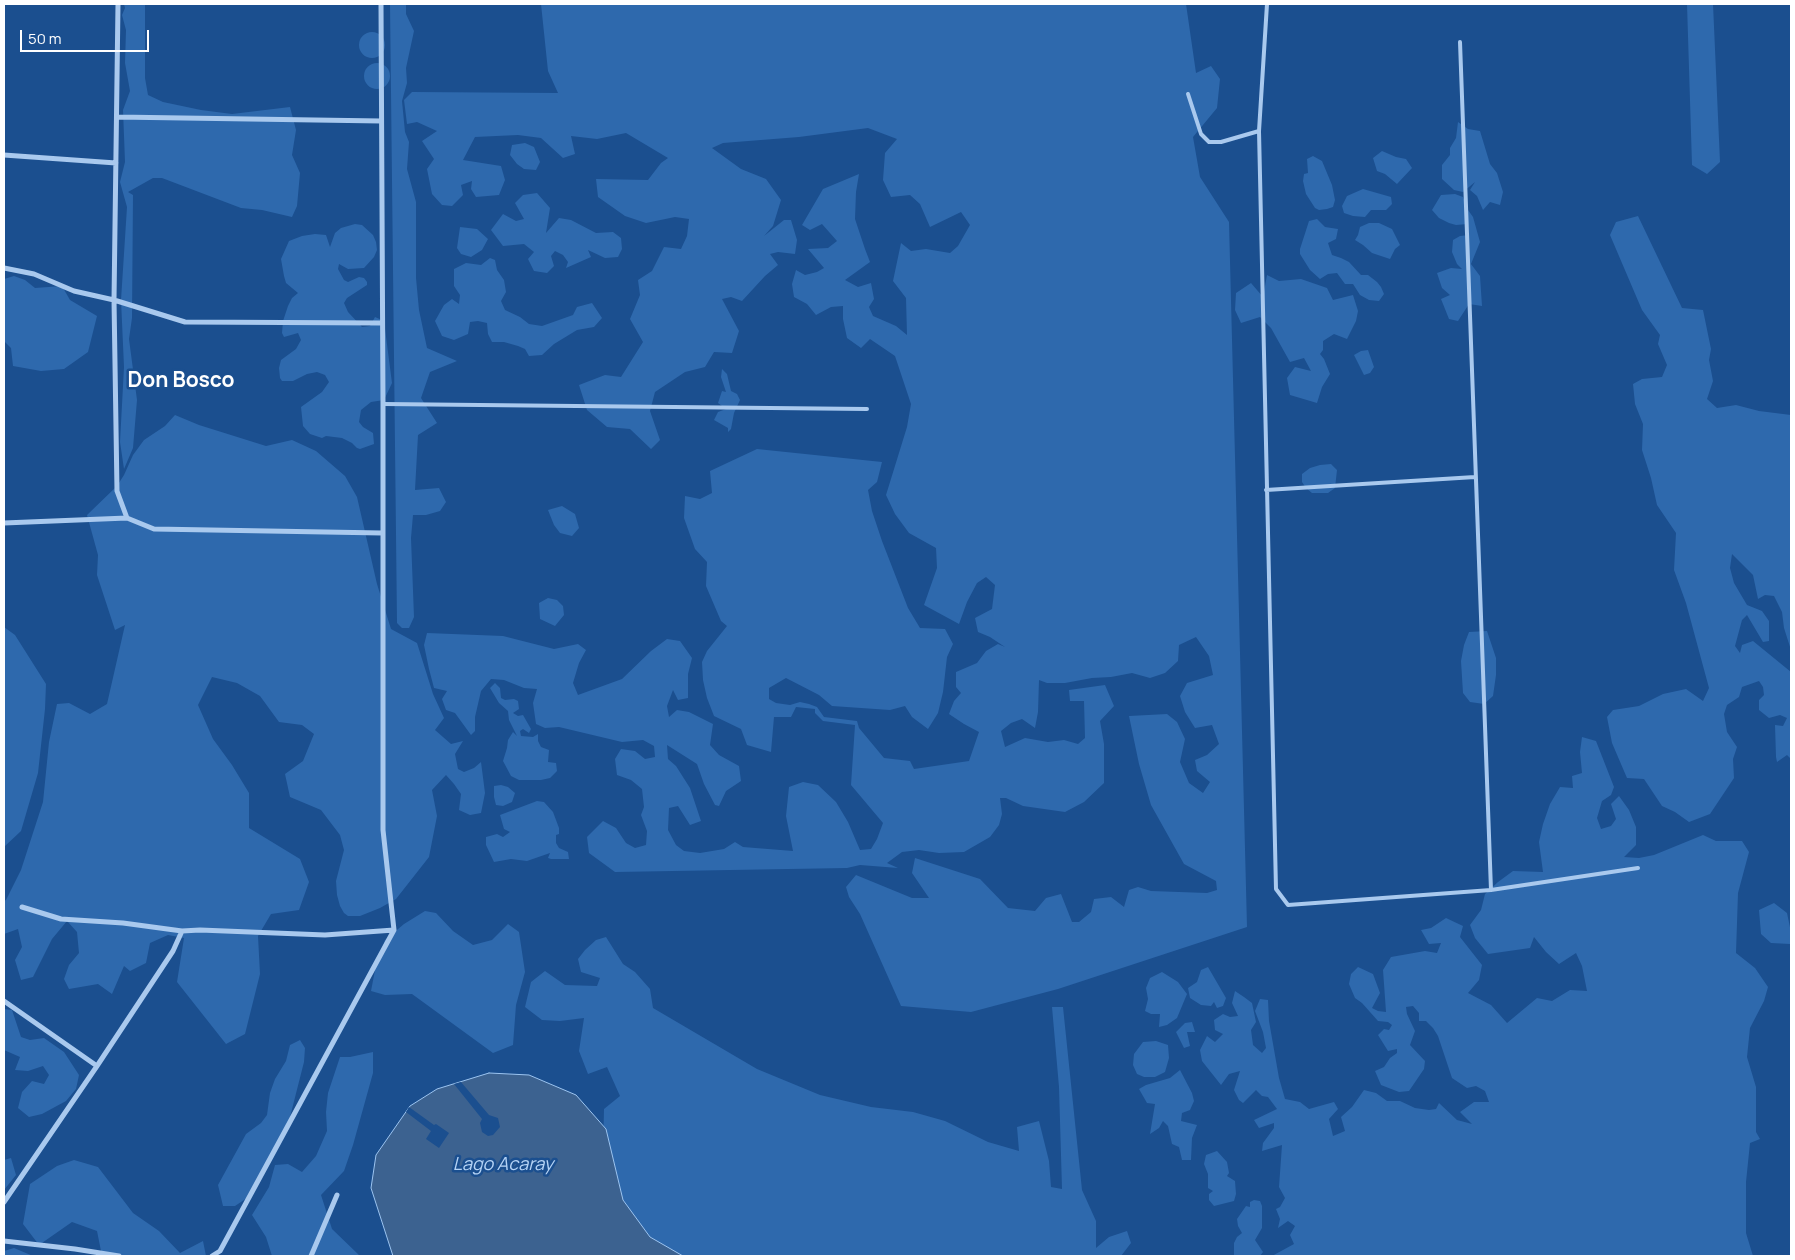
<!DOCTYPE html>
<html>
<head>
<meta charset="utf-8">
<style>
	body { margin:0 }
	#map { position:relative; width:1795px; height:1260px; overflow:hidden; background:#1b4f8f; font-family:Manrope,sans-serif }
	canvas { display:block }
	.frame { position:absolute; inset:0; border:5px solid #fff; pointer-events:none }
	.scale { position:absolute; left:20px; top:30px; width:129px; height:22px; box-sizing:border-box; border:2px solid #fff; border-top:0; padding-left:6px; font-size:15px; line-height:18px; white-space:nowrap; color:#fff; -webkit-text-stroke:4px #1b4f8f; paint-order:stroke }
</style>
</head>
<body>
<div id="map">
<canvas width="1795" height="1260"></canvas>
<div class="frame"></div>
<div class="scale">50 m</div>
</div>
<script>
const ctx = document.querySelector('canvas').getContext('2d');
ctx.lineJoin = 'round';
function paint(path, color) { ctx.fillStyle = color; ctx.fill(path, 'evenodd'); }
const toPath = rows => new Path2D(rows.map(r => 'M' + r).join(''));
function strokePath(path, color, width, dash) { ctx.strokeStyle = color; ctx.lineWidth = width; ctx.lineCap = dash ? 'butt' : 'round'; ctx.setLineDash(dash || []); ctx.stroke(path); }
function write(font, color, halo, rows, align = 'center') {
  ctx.font = font + ' Manrope,sans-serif'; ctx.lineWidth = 5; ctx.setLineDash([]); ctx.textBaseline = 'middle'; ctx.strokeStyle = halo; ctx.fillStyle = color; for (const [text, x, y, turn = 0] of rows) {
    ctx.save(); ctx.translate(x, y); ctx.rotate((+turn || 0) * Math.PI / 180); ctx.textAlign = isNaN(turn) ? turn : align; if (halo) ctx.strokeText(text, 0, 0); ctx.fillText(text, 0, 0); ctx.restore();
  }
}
paint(toPath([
	[124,4,145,4,145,78,148,95,163,102,201,110,232,114,290,107,296,130,292,155,300,173,297,206,292,217,262,210,241,208,162,178,153,178,128,192,133,195,132,318,129,339,137,400,133,448,124,469,120,442,124,367,121,300,127,207,120,182,125,162,123,110,130,91,125,63,126,30,122,15,125,8],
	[390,4,406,4,406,14,414,31,406,68,407,83,402,101,405,132,409,142,407,169,416,202,416,278,419,310,427,348,457,361,430,372,421,398,437,423,418,435,415,490,439,488,446,502,440,511,426,515,413,515,411,538,414,617,409,628,402,628,397,623],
	[541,4,1186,4,1196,73,1211,66,1220,79,1217,108,1193,137,1200,177,1229,222,1247,927,1058,989,971,1012,901,1006,860,914,849,897,846,887,856,875,912,898,929,898,912,873,915,858,980,879,1008,908,1035,911,1046,898,1061,894,1072,922,1079,922,1091,912,1094,899,1111,897,1124,907,1129,890,1138,887,1151,891,1207,893,1217,890,1216,881,1184,864,1151,805,1139,764,1129,716,1167,714,1177,722,1185,739,1180,762,1189,783,1203,793,1210,782,1197,771,1195,760,1207,755,1219,744,1212,725,1195,728,1185,712,1180,696,1187,683,1213,675,1209,656,1196,637,1179,645,1178,661,1165,673,1150,678,1132,673,1111,677,1092,678,1065,683,1047,683,1039,680,1038,712,1035,728,1022,719,1011,723,1001,731,1005,747,1025,738,1048,742,1064,740,1078,744,1085,738,1084,701,1070,701,1069,690,1105,685,1114,706,1100,721,1104,744,1104,783,1084,802,1065,812,1023,806,1006,798,1000,798,1002,814,999,825,990,837,964,852,939,853,919,850,902,852,887,863,898,868,860,865,847,868,615,872,589,853,587,837,603,821,616,828,626,843,635,848,646,845,647,831,641,815,644,807,642,789,631,780,617,775,615,759,621,749,635,751,645,759,655,757,654,746,643,740,622,742,559,727,545,728,536,724,533,703,537,689,524,688,504,680,491,679,481,691,475,717,475,731,471,735,455,713,446,710,442,699,447,691,434,688,429,669,424,645,427,633,503,636,554,649,578,644,586,650,579,663,573,683,578,695,622,679,651,651,667,639,680,641,692,658,688,674,688,698,678,700,673,690,667,706,669,717,677,710,689,712,713,724,710,745,719,755,739,766,741,781,726,791,719,806,715,805,704,784,697,764,667,745,668,759,676,766,690,788,701,821,690,825,678,806,669,808,668,830,676,845,684,851,700,853,724,849,735,842,743,847,793,851,786,816,789,787,803,782,818,785,836,802,848,822,860,850,871,849,877,839,883,823,851,785,855,725,823,721,815,713,815,709,796,707,791,717,774,717,771,752,747,745,741,729,714,716,707,698,703,680,702,662,707,651,727,626,721,621,706,586,707,562,695,549,684,518,685,496,700,499,712,493,710,471,757,449,882,462,877,482,868,490,872,511,882,541,908,608,920,628,945,629,953,644,947,657,943,692,938,713,928,729,912,717,905,706,890,710,832,706,819,695,786,678,769,688,769,699,776,703,790,705,800,702,809,704,817,707,824,717,857,721,859,728,884,758,910,761,914,769,969,761,979,732,964,724,949,714,954,701,961,693,956,687,956,672,977,663,986,651,998,644,1005,647,990,637,978,632,975,618,992,609,995,585,986,577,977,583,967,602,959,624,924,605,937,568,936,548,909,533,895,514,886,495,907,427,911,404,895,356,870,339,861,348,847,338,843,319,843,306,831,307,816,315,807,304,794,297,792,284,796,270,805,275,817,272,824,268,808,249,828,248,837,241,822,224,810,230,802,225,823,189,859,174,856,192,855,219,865,249,870,262,845,280,858,287,871,283,874,299,869,307,873,316,896,326,907,335,906,298,893,281,901,243,911,251,926,249,950,253,958,246,970,225,961,212,930,227,920,204,910,195,891,197,883,180,885,153,897,139,868,128,799,137,723,143,712,148,741,169,766,179,781,200,773,226,764,236,784,220,791,220,797,240,795,254,778,252,770,254,778,265,765,276,742,301,731,297,722,299,739,331,732,353,714,352,705,367,685,372,655,392,650,411,660,440,651,449,630,429,607,427,587,410,579,385,605,375,621,377,643,342,630,319,640,295,638,280,652,271,664,247,681,249,687,236,689,219,675,217,646,223,625,216,598,197,596,179,648,180,661,163,668,158,626,133,597,139,571,136,575,154,563,158,541,138,518,135,475,137,463,160,501,166,505,180,499,195,476,197,471,189,472,181,461,185,463,195,452,206,442,205,432,194,427,169,434,159,422,141,437,131,417,122,407,124,404,100,412,92,558,93,548,71],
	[1687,4,1713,4,1720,162,1707,174,1692,165],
	'359 45a13 13 0 1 1 26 0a13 13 0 1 1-26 0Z',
	'364 76a13 13 0 1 1 26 0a13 13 0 1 1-26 0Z',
	[1458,122,1468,129,1480,131,1490,164,1497,173,1503,192,1500,205,1490,202,1483,210,1477,196,1470,190,1475,182,1463,192,1454,190,1442,179,1442,165,1450,155,1450,148,1456,138],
	[525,143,534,147,540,162,536,170,524,169,517,164,510,155,512,145],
	[1382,151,1396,157,1406,159,1412,168,1397,184,1385,174,1377,171,1373,158],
	[1313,156,1322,161,1332,185,1335,200,1333,207,1327,209,1319,210,1315,208,1306,194,1303,181,1304,174,1308,173,1307,159],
	[1363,189,1391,197,1392,204,1386,210,1371,210,1365,217,1353,216,1344,213,1342,206,1347,196],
	[537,193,550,208,546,233,559,218,571,220,596,233,613,232,621,238,622,249,618,257,605,258,588,250,591,257,566,268,568,262,563,255,555,251,551,256,554,266,547,273,534,271,528,259,534,252,524,244,503,246,491,230,503,214,516,221,524,219,515,203,523,195],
	[1455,194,1463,197,1468,210,1473,217,1480,242,1471,264,1480,276,1482,306,1469,304,1458,321,1449,319,1441,299,1450,295,1442,288,1437,273,1451,268,1462,269,1457,264,1452,252,1453,240,1460,236,1469,235,1468,224,1456,225,1449,223,1439,218,1432,210,1441,195],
	[1638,216,1682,308,1703,310,1711,349,1709,360,1713,381,1707,399,1717,408,1736,405,1759,411,1791,415,1791,650,1784,628,1782,612,1774,596,1765,595,1758,599,1753,575,1732,554,1730,568,1734,583,1747,605,1762,611,1769,621,1769,641,1763,642,1747,615,1742,620,1735,646,1740,653,1742,645,1753,641,1791,672,1791,759,1787,755,1777,762,1776,757,1775,725,1783,726,1787,718,1780,715,1769,718,1759,710,1759,700,1764,695,1763,687,1759,681,1742,687,1739,697,1727,705,1724,714,1727,732,1737,747,1733,759,1734,778,1710,814,1689,822,1675,812,1662,806,1644,779,1627,778,1612,743,1607,717,1613,710,1639,706,1663,694,1686,689,1703,701,1709,688,1686,603,1674,570,1676,533,1657,505,1651,478,1642,450,1643,424,1635,404,1633,384,1642,379,1662,377,1667,365,1658,344,1660,335,1642,310,1610,235,1616,222],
	[1317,219,1325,227,1338,229,1336,239,1328,243,1332,255,1341,258,1349,262,1361,275,1368,275,1377,282,1381,287,1384,294,1379,301,1369,300,1360,295,1353,284,1345,284,1337,273,1328,274,1320,279,1310,270,1300,254,1300,249,1309,221],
	[1369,223,1379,223,1392,229,1400,245,1395,249,1390,259,1372,253,1363,245,1355,240,1358,235,1360,227],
	[355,224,362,225,373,235,376,242,377,250,374,257,364,268,348,269,339,264,338,269,344,280,348,282,359,277,364,278,367,282,367,285,347,298,344,303,348,312,362,327,370,326,375,317,384,321,392,383,384,400,371,402,361,410,359,422,363,427,373,433,374,444,360,449,357,448,352,443,342,438,326,436,322,438,310,434,303,426,301,407,322,392,329,382,325,375,317,372,307,374,293,381,282,381,280,378,279,368,281,360,296,349,301,340,298,333,284,337,282,333,283,321,288,306,292,298,298,293,286,283,284,276,281,259,289,241,302,236,315,234,326,235,330,247,335,233,341,228],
	[460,227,477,229,488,239,482,250,471,257,461,254,457,248],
	[490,258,495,260,497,270,504,280,506,292,501,301,505,310,520,317,529,324,542,326,573,315,577,307,592,303,602,318,594,327,577,330,554,344,542,355,529,356,525,349,518,346,504,342,492,342,488,334,487,323,478,321,470,322,468,334,454,340,442,336,435,321,444,305,452,299,459,304,460,295,454,286,454,269,466,263,481,265],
	[1267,275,1279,281,1301,279,1327,288,1333,300,1353,295,1358,311,1356,321,1347,339,1334,334,1323,341,1323,350,1320,354,1324,359,1330,374,1322,387,1317,403,1290,395,1287,378,1295,367,1311,371,1304,358,1290,362,1271,328,1260,317,1241,323,1235,310,1236,293,1251,283,1263,297],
	[14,276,25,280,35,288,62,286,70,300,97,316,88,352,64,369,41,371,13,366,11,348,4,341,4,279],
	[1368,350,1374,367,1370,373,1364,375,1354,355,1361,351],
	[722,369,727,374,731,391,737,394,740,400,734,413,731,429,728,432,728,428,714,420,718,412,726,409,718,403,722,391,726,392,721,377],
	[175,415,199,425,266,446,292,440,316,451,345,476,357,497,377,584,391,629,417,643,433,694,444,718,435,730,451,744,463,741,455,754,458,769,464,772,474,768,481,762,485,793,481,813,470,815,459,810,461,794,454,784,446,775,432,790,437,816,429,857,396,899,380,908,360,916,348,916,344,913,340,906,337,895,336,881,344,850,340,835,321,810,290,797,285,774,303,761,314,734,302,725,279,722,260,696,237,683,212,677,198,705,213,739,232,765,249,793,249,828,300,859,309,882,299,910,271,914,258,936,260,974,245,1034,226,1044,177,982,184,938,168,935,150,943,146,963,130,971,124,966,112,994,98,984,69,989,64,979,69,965,79,953,77,932,67,921,52,939,33,977,21,980,15,960,22,947,18,929,4,934,4,901,6,900,21,870,43,802,49,742,57,704,69,703,90,714,107,704,125,625,115,630,97,575,98,555,87,515,117,486,124,475,133,455,144,440,165,426],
	[1331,464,1337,470,1335,488,1328,493,1312,493,1306,488,1302,482,1302,474,1310,468,1320,465],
	[562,506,575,514,579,528,572,536,560,533,554,525,548,510],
	[548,598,557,600,563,606,564,615,555,626,540,619,539,603],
	[4,627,15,635,46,684,45,709,38,773,21,831,4,847],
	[1487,631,1496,658,1496,675,1493,696,1484,704,1470,702,1463,693,1461,661,1464,645,1469,632],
	[495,683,500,688,501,698,505,700,514,699,518,701,519,709,513,713,518,716,523,715,531,729,529,733,523,729,520,731,521,736,533,737,538,734,538,741,541,747,549,750,548,762,556,763,557,771,550,778,541,780,519,780,511,776,503,761,507,748,508,740,513,732,517,736,509,720,508,711,499,703,490,688],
	[1582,737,1596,741,1614,787,1611,795,1602,801,1597,818,1601,829,1611,826,1616,819,1611,804,1619,796,1629,810,1636,827,1636,845,1624,857,1639,858,1654,855,1703,835,1716,841,1742,841,1749,852,1738,893,1736,953,1755,968,1768,987,1764,1001,1750,1028,1747,1057,1756,1087,1756,1132,1760,1139,1750,1143,1746,1182,1746,1233,1753,1256,1272,1256,1294,1244,1290,1235,1295,1226,1288,1221,1278,1228,1280,1219,1276,1209,1280,1207,1285,1198,1279,1187,1282,1145,1262,1151,1263,1143,1274,1128,1274,1123,1259,1128,1254,1120,1277,1109,1268,1097,1262,1096,1256,1090,1243,1103,1239,1100,1234,1090,1240,1071,1229,1074,1221,1085,1202,1061,1200,1050,1207,1036,1215,1042,1223,1034,1215,1030,1214,1020,1223,1014,1230,1017,1238,1016,1232,1003,1235,991,1244,997,1252,1003,1256,1022,1251,1030,1253,1045,1262,1053,1266,1048,1263,1032,1255,1011,1260,999,1268,1000,1269,1021,1279,1078,1285,1099,1300,1102,1309,1109,1334,1102,1338,1109,1329,1119,1333,1136,1345,1131,1341,1117,1352,1107,1364,1090,1376,1093,1387,1101,1400,1101,1415,1108,1429,1110,1436,1109,1439,1103,1457,1120,1472,1124,1460,1112,1474,1102,1489,1102,1485,1091,1476,1086,1467,1088,1452,1078,1438,1036,1433,1028,1426,1021,1419,1021,1419,1013,1413,1006,1406,1007,1407,1014,1415,1031,1410,1045,1425,1061,1424,1069,1409,1091,1399,1092,1381,1085,1375,1071,1384,1067,1390,1058,1397,1053,1397,1049,1388,1051,1378,1035,1384,1029,1389,1030,1392,1025,1388,1022,1378,1021,1362,1003,1355,998,1349,984,1351,974,1358,967,1373,974,1380,993,1372,1008,1378,1011,1386,1012,1383,970,1391,957,1425,951,1437,953,1441,943,1429,944,1421,930,1431,928,1446,918,1463,926,1460,937,1482,965,1479,980,1468,993,1491,1005,1507,1023,1537,998,1552,1001,1570,990,1587,991,1582,966,1576,953,1559,964,1546,952,1534,937,1530,948,1488,954,1475,938,1470,925,1481,910,1485,894,1498,882,1513,871,1543,872,1539,842,1543,824,1550,804,1560,787,1573,788,1572,776,1582,773,1580,752],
	[501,785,508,787,515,793,512,802,503,806,496,805,494,797,494,786],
	[537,801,544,802,553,812,559,828,559,834,556,835,556,843,559,848,568,852,569,859,551,859,548,858,550,853,527,861,511,859,494,862,486,845,486,837,497,834,503,837,510,832,504,829,500,815],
	[1774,903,1787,913,1791,932,1790,944,1771,943,1761,934,1759,910],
	[425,911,436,913,453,931,473,945,492,940,508,924,519,932,525,972,516,1005,513,1045,493,1053,412,994,385,995,371,991,376,965,385,940,404,924],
	[606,937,623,964,635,972,650,989,653,1008,757,1069,820,1095,871,1107,913,1112,945,1121,988,1142,1019,1151,1017,1127,1039,1121,1049,1161,1051,1187,1062,1189,1059,1087,1052,1007,1063,1007,1082,1190,1096,1221,1096,1248,1109,1237,1127,1231,1131,1243,1121,1256,665,1256,639,1240,603,1153,604,1109,620,1096,607,1067,588,1074,579,1051,584,1018,560,1021,542,1020,525,1007,531,982,545,971,565,985,597,986,600,978,581,972,578,959,585,950,596,940],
	[1208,967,1226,998,1223,1006,1217,1008,1214,1002,1211,1006,1201,1005,1190,998,1188,988,1197,982,1201,970],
	[1162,972,1178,982,1187,994,1177,1018,1167,1025,1159,1027,1160,1014,1151,1014,1145,1011,1148,999,1146,988,1150,978],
	[4,1009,12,1010,21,1037,30,1040,44,1038,64,1052,79,1075,76,1089,66,1101,42,1114,29,1117,18,1108,22,1092,32,1081,44,1084,49,1075,43,1066,28,1071,15,1070,20,1057,4,1050],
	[1192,1022,1195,1032,1187,1032,1190,1046,1184,1048,1176,1032,1185,1023],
	[300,1040,305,1048,304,1062,289,1121,247,1198,235,1206,223,1206,218,1185,246,1134,261,1123,267,1115,270,1093,275,1079,286,1061,290,1045],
	[1156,1041,1168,1045,1169,1058,1165,1072,1155,1077,1144,1077,1137,1074,1133,1065,1134,1054,1143,1042],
	[373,1052,373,1073,353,1145,344,1171,321,1195,332,1229,360,1256,272,1256,266,1237,252,1215,269,1187,275,1165,288,1164,302,1172,316,1156,327,1131,326,1112,328,1093,340,1057,350,1057],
	[1180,1070,1192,1093,1194,1101,1190,1110,1182,1113,1181,1121,1197,1125,1192,1138,1191,1160,1182,1160,1179,1147,1172,1144,1168,1126,1163,1121,1159,1128,1150,1134,1155,1104,1147,1103,1139,1089,1146,1085,1170,1078],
	[1217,1151,1227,1162,1229,1173,1227,1176,1235,1181,1236,1194,1234,1201,1214,1206,1209,1200,1209,1194,1213,1191,1208,1188,1208,1174,1204,1164,1206,1155],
	[11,1158,16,1175,4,1190,4,1160],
	[74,1160,98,1167,133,1213,159,1231,180,1253,203,1241,206,1256,102,1256,97,1231,72,1222,39,1245,23,1224,30,1184,57,1166],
	[1254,1200,1260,1201,1262,1206,1262,1228,1255,1240,1263,1252,1260,1256,1234,1256,1234,1243,1237,1237,1242,1233,1238,1226,1237,1219,1246,1206,1250,1207,1250,1202],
	[14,1248,33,1256,4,1256,4,1251]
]), '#2e69ad');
const water = toPath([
	[489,1073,529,1075,576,1095,606,1129,623,1200,650,1237,683,1256,393,1256,371,1188,376,1155,410,1106,437,1089,489,1073]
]);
paint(water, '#3c6290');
strokePath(water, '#9cc4f0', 1);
paint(toPath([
	[461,1082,489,1115,498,1118,500,1127,493,1135,488,1136,482,1132,480,1123,482,1119,454,1084],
	[409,1107,434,1125,436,1124,449,1133,439,1148,426,1139,431,1131,406,1112]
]), '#1b4f8f');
strokePath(toPath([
	[1267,4,1259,131,1276,889,1288,905,1491,890,1638,868],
	[1460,42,1491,890],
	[1188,94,1201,134,1209,142,1221,142,1259,131],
	[383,404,867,409],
	[1266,490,1475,477]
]), '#a9c9ee', 4);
strokePath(toPath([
	[118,4,114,300,117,491,127,518,154,529,382,533],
	[117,117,381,121],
	[4,155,116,163],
	[4,268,34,274,74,291,114,300,185,322,382,323],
	[4,523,127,518],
	[22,907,61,919,123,923,182,931],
	[4,1001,97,1066],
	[4,1202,97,1066,173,951,182,931,200,930,325,935,394,930],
	[4,1241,75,1249,119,1256],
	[212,1256,220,1251,394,930,383,830,383,404,381,4],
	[311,1256,337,1195]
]), '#a9c9ee', 5);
write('italic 18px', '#b5d3f5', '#1b4f8f', [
	["Lago Acaray",503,1165]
]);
write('bold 21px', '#fff', '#1b4f8f', [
	["Don Bosco",181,381]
]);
</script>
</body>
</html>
